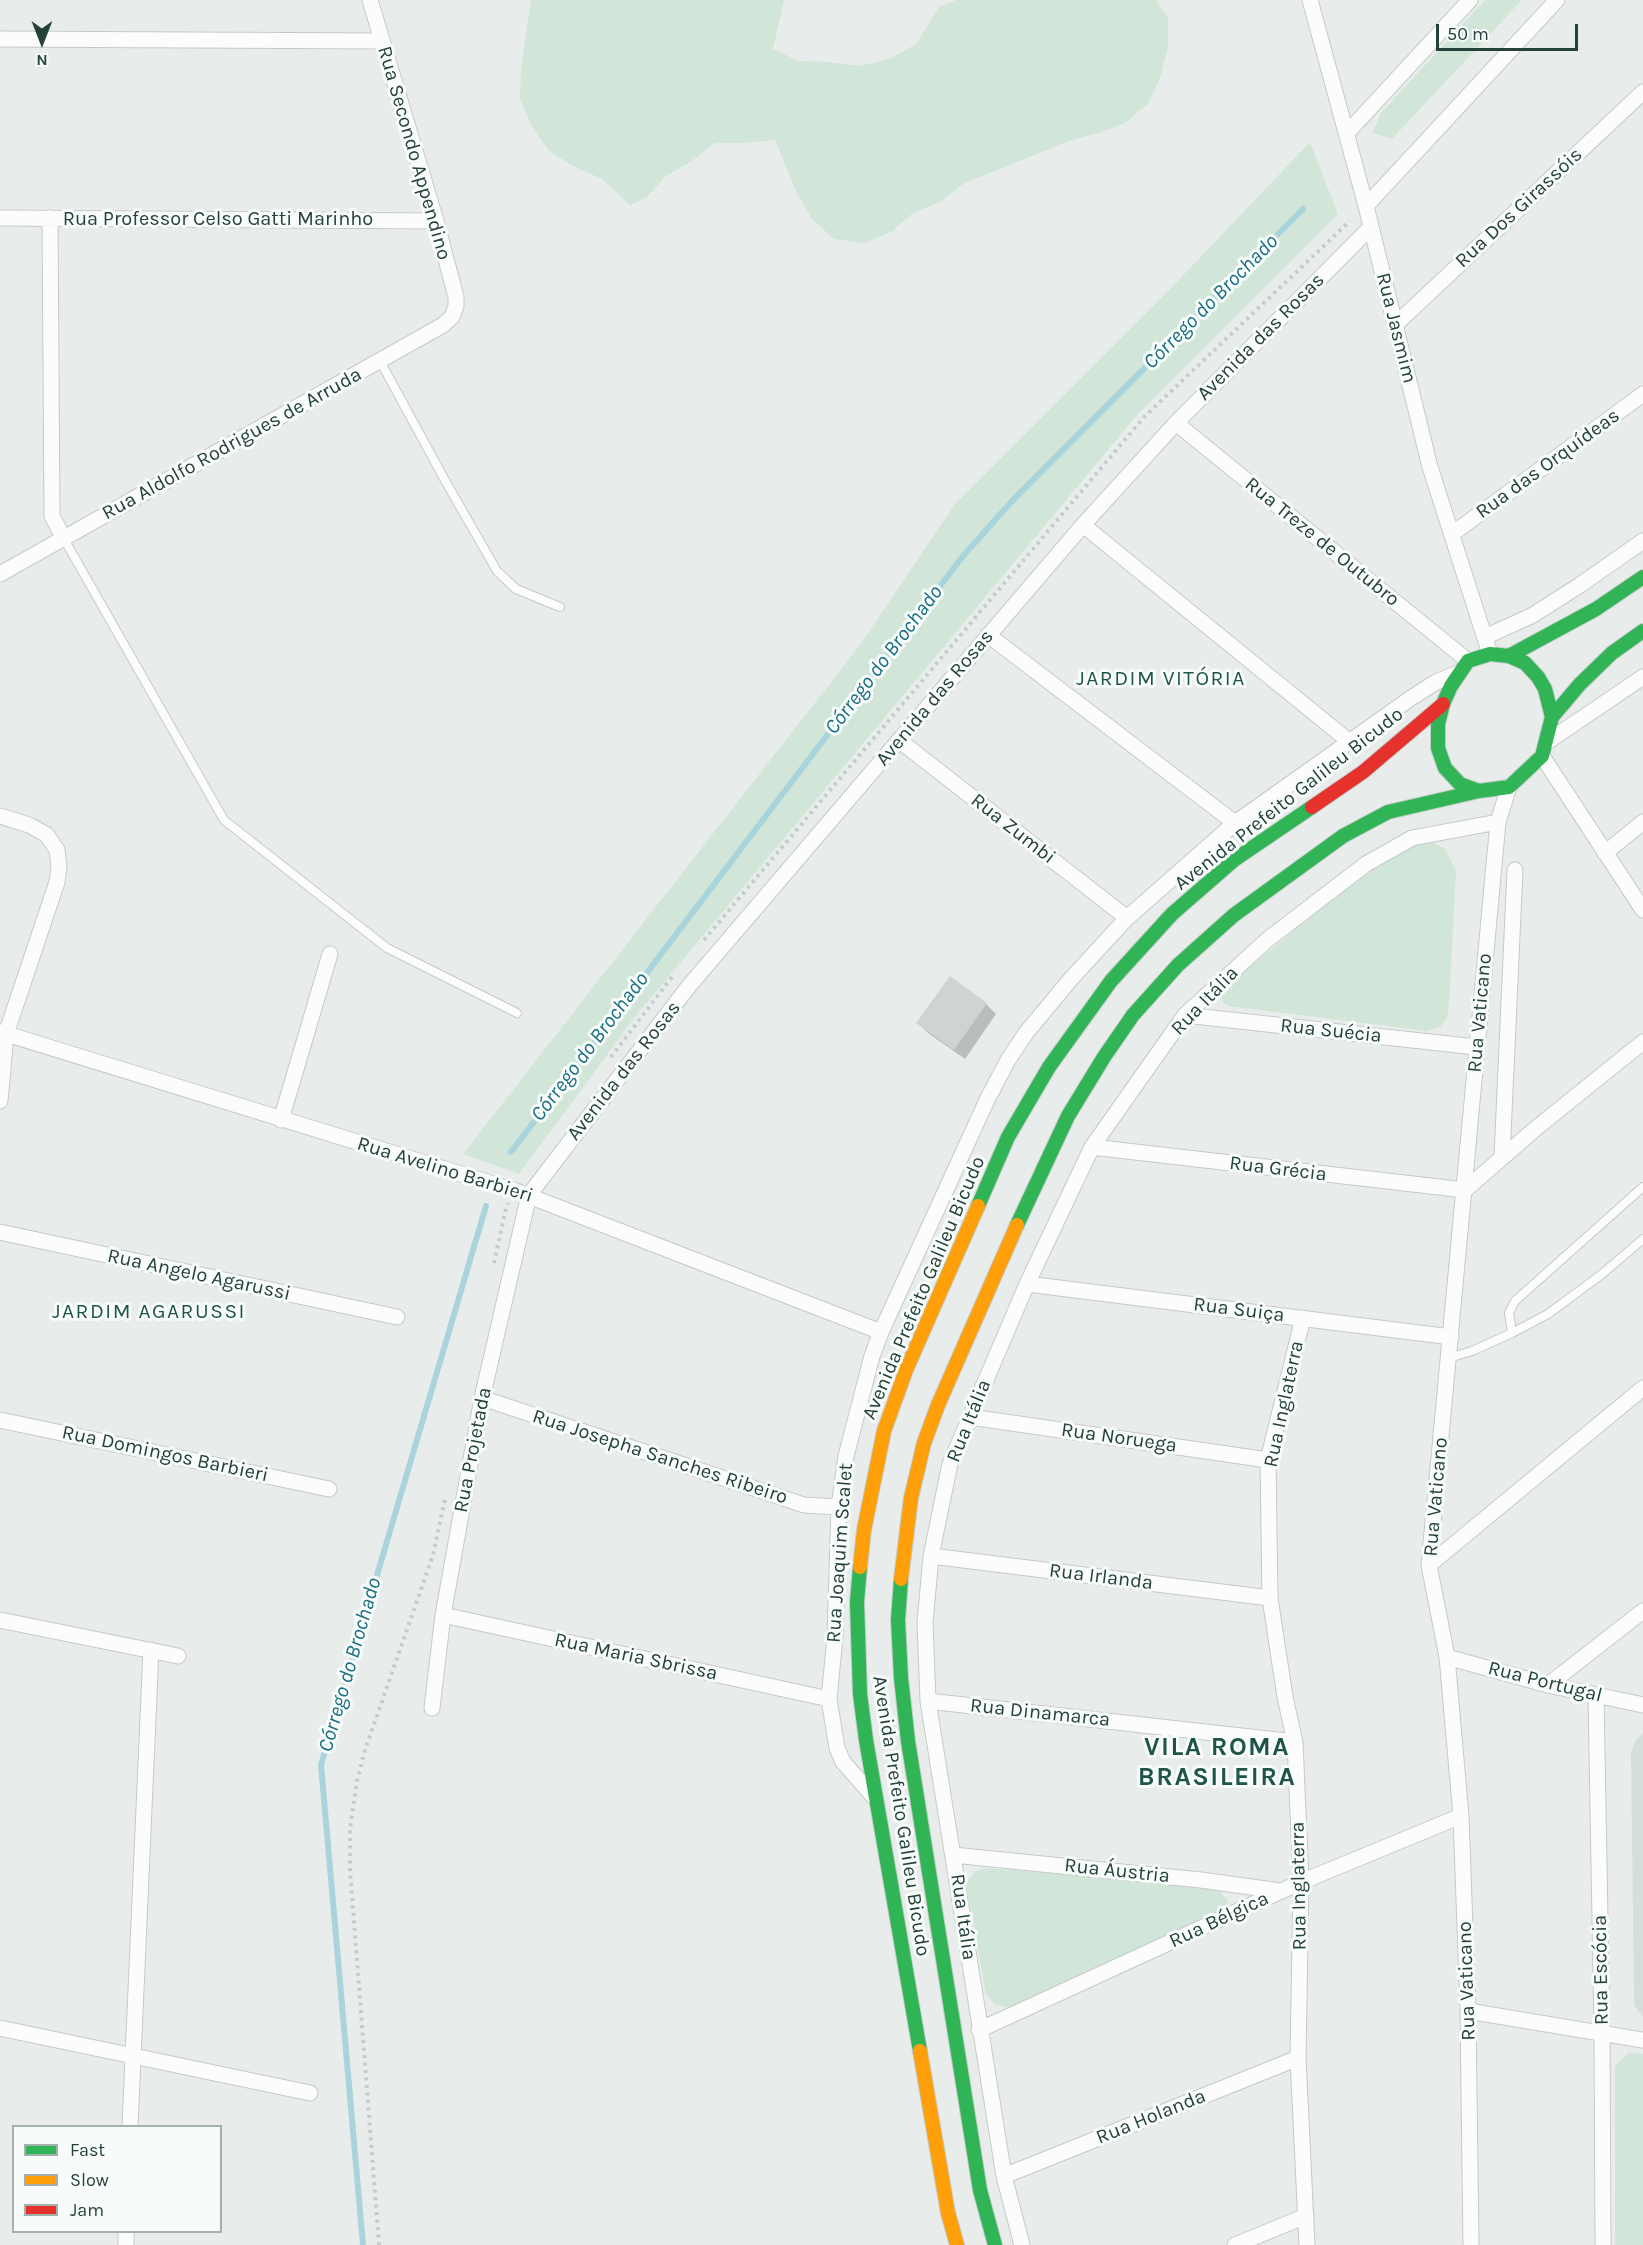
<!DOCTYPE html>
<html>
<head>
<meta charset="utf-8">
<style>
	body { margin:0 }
	#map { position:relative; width:1643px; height:2245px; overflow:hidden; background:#e8edeb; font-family:Karla,sans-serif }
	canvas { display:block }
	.legend { position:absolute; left:12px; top:2125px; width:210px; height:108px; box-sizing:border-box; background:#f7fbf9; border:2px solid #a3b1ad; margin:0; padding:8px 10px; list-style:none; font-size:18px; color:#24423a }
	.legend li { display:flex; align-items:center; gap:12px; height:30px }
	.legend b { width:30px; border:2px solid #a3b1ad }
	.north { position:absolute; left:12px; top:12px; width:60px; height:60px; -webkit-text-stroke:4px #f7fbf9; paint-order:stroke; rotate:180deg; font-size:16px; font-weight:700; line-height:24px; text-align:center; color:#24423a }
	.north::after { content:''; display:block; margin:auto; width:21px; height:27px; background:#24423a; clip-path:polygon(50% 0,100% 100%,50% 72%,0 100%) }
	.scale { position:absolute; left:1436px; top:24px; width:142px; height:27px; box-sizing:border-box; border:3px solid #24423a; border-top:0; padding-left:8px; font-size:18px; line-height:21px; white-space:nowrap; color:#24423a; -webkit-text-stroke:4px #f7fbf9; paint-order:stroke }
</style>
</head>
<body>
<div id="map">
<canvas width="1643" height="2245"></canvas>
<ul class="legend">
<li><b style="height:8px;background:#30b455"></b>Fast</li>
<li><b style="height:8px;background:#ff9f0a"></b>Slow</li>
<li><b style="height:8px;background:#e5322d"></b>Jam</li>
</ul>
<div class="north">N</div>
<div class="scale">50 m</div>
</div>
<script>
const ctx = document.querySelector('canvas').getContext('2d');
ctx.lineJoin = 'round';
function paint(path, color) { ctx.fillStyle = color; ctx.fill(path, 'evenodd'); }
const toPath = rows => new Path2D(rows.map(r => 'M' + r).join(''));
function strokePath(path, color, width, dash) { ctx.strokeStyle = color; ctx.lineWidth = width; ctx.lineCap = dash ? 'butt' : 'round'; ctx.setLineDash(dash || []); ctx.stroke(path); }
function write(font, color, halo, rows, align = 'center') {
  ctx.font = font + ' Karla,sans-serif'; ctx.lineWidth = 6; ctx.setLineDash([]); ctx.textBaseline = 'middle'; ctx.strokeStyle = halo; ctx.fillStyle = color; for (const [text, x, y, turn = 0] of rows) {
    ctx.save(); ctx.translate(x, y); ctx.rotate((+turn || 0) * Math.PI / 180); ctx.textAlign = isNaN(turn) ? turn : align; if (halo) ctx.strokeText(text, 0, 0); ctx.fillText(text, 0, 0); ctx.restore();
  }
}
paint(toPath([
	[1643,1733,1643,2017,1634,2005,1631,1753,1635,1741]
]), '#d6dedb');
paint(toPath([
	[531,0,784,0,773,49,799,61,829,62,859,66,889,59,916,44,939,7,956,0,1156,0,1168,18,1168,48,1160,78,1148,104,1125,123,1099,133,1069,141,963,184,940,202,913,213,891,232,864,243,834,239,812,219,797,193,775,140,745,143,715,143,692,161,666,176,646,198,630,205,602,179,575,167,549,151,531,125,520,98,521,68],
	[1485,0,1522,0,1392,139,1372,133,1381,113],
	[1310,142,1338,214,1138,414,635,1017,519,1174,463,1154,860,645,955,504,1174,285],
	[1431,841,1445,849,1456,871,1449,1005,1447,1018,1441,1026,1427,1031,1228,1006,1223,1002,1221,993,1230,983,1336,896,1382,863,1409,847],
	[985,1868,1199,1884,1218,1889,1228,1901,1226,1909,1022,2004,1006,2007,995,2004,986,1994,966,1883,974,1872],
	[1629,2052,1643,2054,1643,2245,1615,2245,1615,2067]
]), '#d1e6d8');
paint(toPath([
	[950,978,986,1004,996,1014,965,1059,928,1033,918,1023]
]), '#0003');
strokePath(toPath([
	[511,1152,963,556,1013,500,1303,209],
	[363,2245,321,1765,486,1206]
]), '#a9d4db', 6);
paint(toPath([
	[950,976,987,1003,954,1050,916,1023]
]), '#cfd4d2');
const lane = toPath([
	[380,361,447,484,497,571,516,589,560,607],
	[64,539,224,820,387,948,517,1013],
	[1512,1333,1548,1314,1602,1274,1643,1239],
	[1449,1358,1472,1351,1512,1333,1509,1313,1515,1301,1643,1187]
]);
const street = toPath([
	[1310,0,1366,206,1430,467,1490,654],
	[0,39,382,41],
	[1346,134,1470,0],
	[1366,206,1557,0],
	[0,218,436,221],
	[50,218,52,516,64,539],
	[1395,325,1643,92],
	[1176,423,1468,661],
	[1083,525,1350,742],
	[1452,534,1643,394],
	[0,574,443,325,452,317,456,306,456,297,436,221,370,0],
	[988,635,1235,823],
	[1485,637,1533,615,1580,585,1643,541],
	[900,741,1127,918],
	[1547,742,1643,677],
	[1542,756,1643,910],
	[0,816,29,825,47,835,57,850,59,867,57,882,6,1034,0,1101],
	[1605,853,1643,822],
	[1185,1015,1476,1047],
	[0,1032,516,1191,881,1332],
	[281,1120,330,954],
	[1092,1147,1465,1190,1535,1129,1643,1042],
	[1502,1157,1515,870],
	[0,1232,397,1317],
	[1027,1284,1451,1337],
	[1303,1318,1268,1460,1270,1598,1285,1697,1295,1742,1301,1882,1298,2058,1307,2245],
	[482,1398,804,1505,839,1507],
	[970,1417,1268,1460],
	[0,1420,329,1489],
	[931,1556,1270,1598],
	[1429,1565,1643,1388],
	[443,1615,829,1699],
	[0,1620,178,1656],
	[1447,1657,1548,1685,1643,1705],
	[1548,1685,1643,1611],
	[1596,1695,1602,2033,1603,2245],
	[928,1701,1295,1742],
	[432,1708,443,1615,482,1398,529,1195,689,986,1083,525,1176,423,1371,227],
	[874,1797,843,1762,837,1748,829,1699,835,1637,839,1507,846,1456,872,1356,881,1332,987,1100,1008,1060,1026,1033,1070,980,1127,918,1235,823,1411,698,1436,682,1458,673],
	[953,1855,1201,1880,1280,1891],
	[1468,2011,1643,2040],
	[0,2028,310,2093],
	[979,2030,1301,1882,1461,1816],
	[130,2126,151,1650],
	[1004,2176,1298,2058],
	[126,2245,126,2232],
	[1022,2245,1004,2176,928,1701,925,1623,931,1556,950,1464,1027,1284,1092,1147,1185,1015,1267,940,1366,864,1412,838,1498,822],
	[1235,2245,1306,2216],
	[1471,2245,1468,2011,1461,1816,1447,1657,1429,1565,1498,822,1509,787]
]);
const fast = toPath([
	[1509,656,1596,609,1643,577],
	[1552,717,1545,689,1538,677,1525,663,1509,656,1490,654,1468,661,1451,686,1443,704,1438,724,1438,748,1445,768,1460,784,1479,791,1509,787,1542,756,1552,717,1580,684,1612,653,1643,631],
	[978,1206,1008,1137,1049,1067,1111,981,1172,914,1234,860,1312,807],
	[1017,1225,1068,1116,1104,1057,1133,1015,1178,965,1234,915,1343,836,1388,812,1479,791],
	[860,1567,857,1602,860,1694,866,1740,920,2051],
	[901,1579,898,1620,901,1678,908,1741,980,2190,995,2245]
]);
const slow = toPath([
	[860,1567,864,1530,884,1431,906,1370,978,1206],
	[901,1579,911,1498,924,1443,938,1405,1017,1225],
	[920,2051,948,2213,957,2245]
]);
const jam = toPath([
	[1312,807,1363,772,1443,704]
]);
strokePath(lane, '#c5cac8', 10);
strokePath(street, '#c5cac8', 17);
strokePath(fast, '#c3ccc9', 16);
strokePath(slow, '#c3ccc9', 16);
strokePath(jam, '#c3ccc9', 16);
strokePath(toPath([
	[704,940,1144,417,1350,221],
	[611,1057,672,977],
	[494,1263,506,1208,508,1203],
	[379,2245,350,1870,350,1829,357,1781,365,1750,433,1555,445,1499]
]), '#c3ccca', 4, [3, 4.5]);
strokePath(lane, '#fcfcfc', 8);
strokePath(street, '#fcfcfc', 15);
strokePath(fast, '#30b455', 14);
strokePath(slow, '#ff9f0a', 14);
strokePath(jam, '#e5322d', 14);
write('20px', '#24423a', '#f7fbf9', [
	["Rua Secondo Appendino",414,153,74],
	["Rua Dos Girassóis",1519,208,-43],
	["Rua Professor Celso Gatti Marinho",218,219],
	["Rua Jasmim",1396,328,76],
	["Avenida das Rosas",1261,337,-45],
	["Rua Aldolfo Rodrigues de Arruda",232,444,-29],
	["Rua das Orquídeas",1548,464,-36],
	["Rua Treze de Outubro",1322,542,39],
	["Avenida das Rosas",935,698,-50],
	["Avenida Prefeito Galileu Bicudo",1289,799,-38],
	["Rua Zumbi",1013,829,38],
	["Rua Itália",1205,1001,-46],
	["Rua Vaticano",1480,1013,-85],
	["Rua Suécia",1331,1031,6],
	["Avenida das Rosas",624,1071,-52],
	["Rua Grécia",1278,1169,7],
	["Rua Avelino Barbieri",445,1170,17],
	["Rua Angelo Agarussi",199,1275,12],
	["Avenida Prefeito Galileu Bicudo",924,1288,-67],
	["Rua Suiça",1239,1310,7],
	["Rua Inglaterra",1284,1404,-78],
	["Rua Itália",969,1421,-68],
	["Rua Noruega",1119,1438,8],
	["Rua Projetada",473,1450,-79],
	["Rua Domingos Barbieri",165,1454,12],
	["Rua Josepha Sanches Ribeiro",660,1457,18],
	["Rua Vaticano",1436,1497,-85],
	["Rua Joaquim Scalet",840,1553,-86],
	["Rua Irlanda",1101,1577,7],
	["Rua Maria Sbrissa",636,1657,12],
	["Rua Portugal",1545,1682,14],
	["Rua Dinamarca",1040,1713,6],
	["Avenida Prefeito Galileu Bicudo",901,1816,81],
	["Rua Áustria",1117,1871,6],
	["Rua Inglaterra",1299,1886,-91],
	["Rua Itália",963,1917,82],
	["Rua Bélgica",1219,1920,-25],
	["Rua Escócia",1601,1970,-91],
	["Rua Vaticano",1467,1981,-92],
	["Rua Holanda",1151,2117,-22]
]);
write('italic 21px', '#1c6f80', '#f7fbf9', [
	["Córrego do Brochado",1211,302,-45],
	["Córrego do Brochado",884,660,-53],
	["Córrego do Brochado",590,1047,-53],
	["Córrego do Brochado",350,1665,-74]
]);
ctx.letterSpacing = '1.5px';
write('21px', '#1f5548', '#f7fbf9', [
	["JARDIM VITÓRIA",1161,679],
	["JARDIM AGARUSSI",149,1312]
]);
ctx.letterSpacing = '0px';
ctx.letterSpacing = '1.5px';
write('bold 26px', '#1f5548', '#f7fbf9', [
	["VILA ROMA",1217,1748],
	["BRASILEIRA",1217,1778]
]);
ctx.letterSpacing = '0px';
</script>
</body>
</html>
